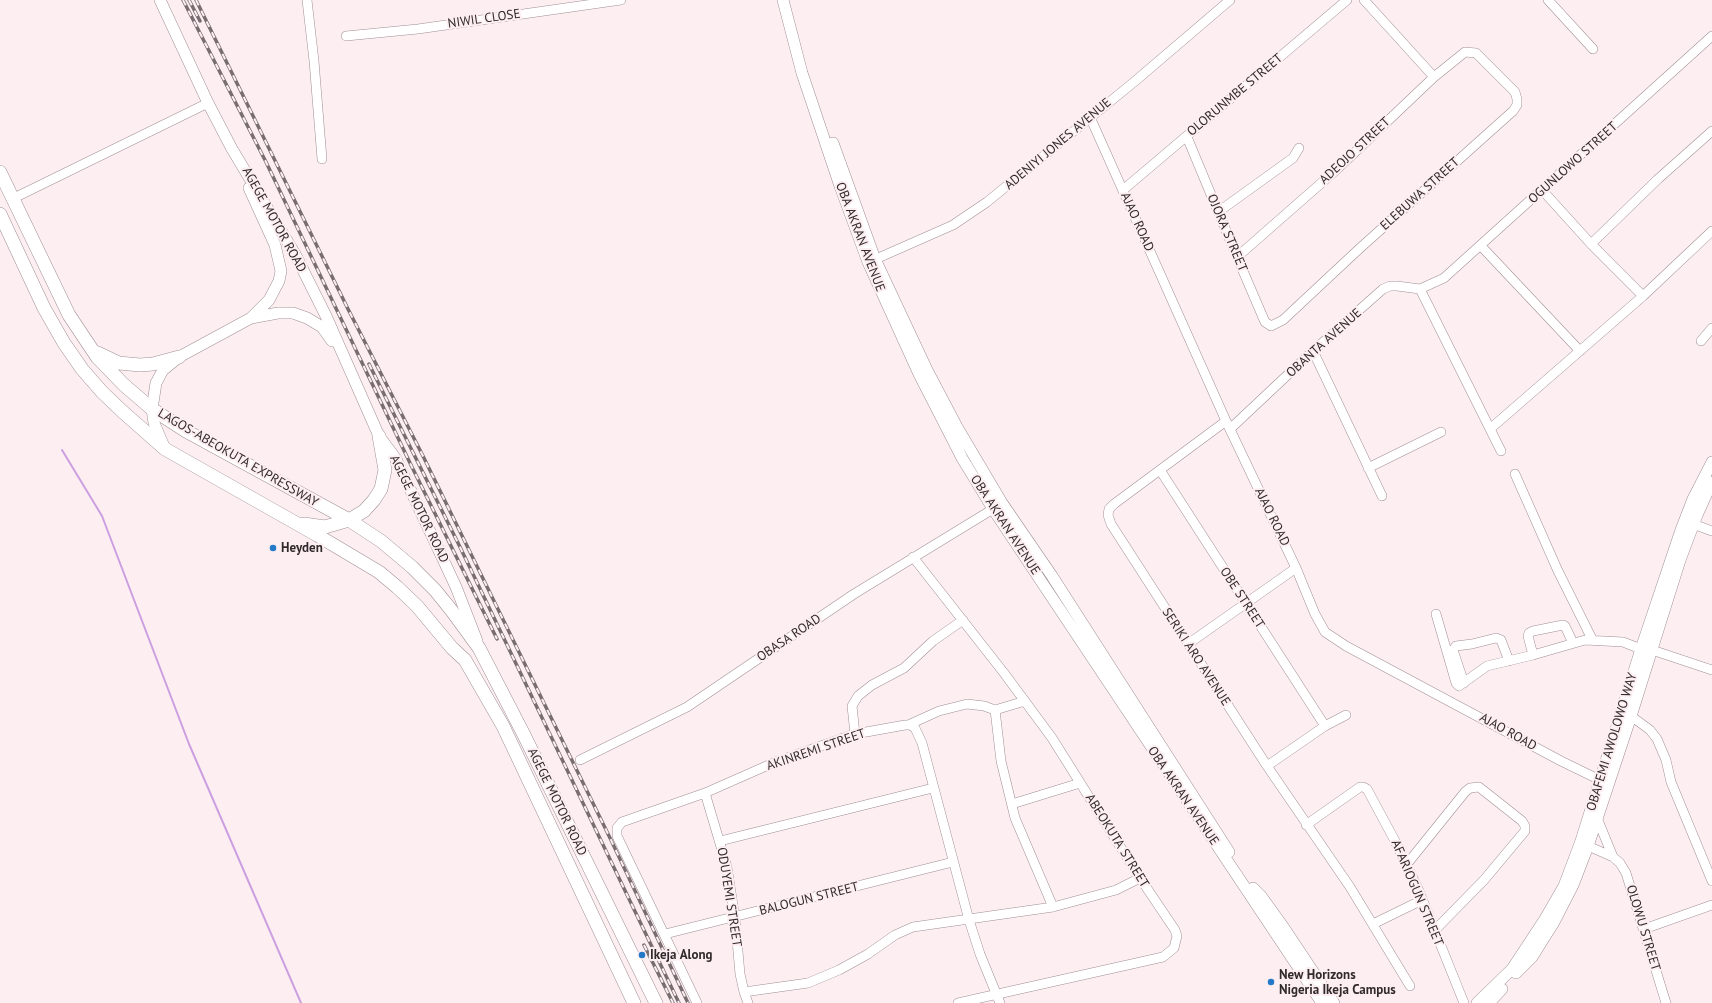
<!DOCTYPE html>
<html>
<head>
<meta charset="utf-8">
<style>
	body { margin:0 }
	canvas { display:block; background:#fdeef2 }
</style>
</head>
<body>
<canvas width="1712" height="1003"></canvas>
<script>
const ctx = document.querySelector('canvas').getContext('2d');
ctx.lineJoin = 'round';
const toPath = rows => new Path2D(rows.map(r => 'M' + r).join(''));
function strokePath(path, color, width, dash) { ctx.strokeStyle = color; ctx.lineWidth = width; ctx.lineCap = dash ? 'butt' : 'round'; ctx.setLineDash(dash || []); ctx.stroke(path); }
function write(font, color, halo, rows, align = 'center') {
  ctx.font = font + ' "PT Sans",sans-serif'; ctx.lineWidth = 4; ctx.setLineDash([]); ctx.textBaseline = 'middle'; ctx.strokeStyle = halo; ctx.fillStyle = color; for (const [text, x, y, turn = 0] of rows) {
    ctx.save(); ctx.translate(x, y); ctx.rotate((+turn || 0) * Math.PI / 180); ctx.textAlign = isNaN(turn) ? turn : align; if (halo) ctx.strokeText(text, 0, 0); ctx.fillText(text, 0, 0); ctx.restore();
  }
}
strokePath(toPath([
	[62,450,102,516,189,744,301,1003]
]), '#cc9fe1', 2);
const minor = toPath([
	[307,0,314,61,322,159],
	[1364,0,1434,77],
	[1548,0,1593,49],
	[346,36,418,29,621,0],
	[1090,117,1226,421,1296,568,1315,614,1325,632,1346,646,1561,761,1600,780],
	[1187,137,1237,257,1265,322,1271,326,1283,320,1359,249,1513,111,1517,105,1517,99,1515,92,1476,53,1465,52,1434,77,1335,171,1237,257],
	[1123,190,1347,0],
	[1543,191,1591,244,1643,296],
	[14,198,208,103],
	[1218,212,1293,158,1299,148],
	[1591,244,1658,179,1712,131],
	[1481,246,1580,351],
	[869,262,953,225,987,202,1134,82,1230,0],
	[1420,289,1501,451],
	[1701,341,1712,328],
	[1313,351,1382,496],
	[1226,421,1114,504,1109,509,1108,515,1111,524,1267,766,1350,887,1410,986],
	[1230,429,1313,351,1383,289,1390,286,1397,286,1420,289,1444,278,1712,36],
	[1490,429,1643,296,1712,231],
	[1368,468,1441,432],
	[1160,470,1325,726],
	[1515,474,1558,571,1592,639],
	[1693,524,1712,531],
	[913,557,1004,673,1052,738,1140,878,1175,930,1177,936,1174,948,1163,957,958,1003],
	[1436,614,1456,683,1459,686,1487,666,1533,655,1585,640,1623,642,1641,649],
	[1188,644,1296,568],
	[1652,650,1712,670],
	[1533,655,1528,636,1529,633,1533,631,1563,625,1565,626,1573,643],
	[1464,683,1453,650,1456,646,1472,644,1496,638,1501,640,1509,661],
	[1025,701,995,710,1001,761,1015,818,1053,907],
	[1631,716,1650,730,1657,739,1666,760,1671,782,1712,881],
	[908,725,939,711,967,704,984,706,995,710],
	[855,734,852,706,858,696,872,685,904,668,933,641,963,620],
	[580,760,687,707,854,594,993,509],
	[1267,766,1325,726,1346,715],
	[705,793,727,867,735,918,740,974,744,992,748,1003],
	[1012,804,1080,783],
	[1597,818,1613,857],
	[1306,825,1360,787,1363,787,1367,789,1395,841,1419,891,1464,1003],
	[720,841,933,788],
	[1588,846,1613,857,1620,863,1626,873,1666,1003],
	[1407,864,1465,792,1470,788,1479,787,1522,821,1525,826,1525,831,1484,880,1435,930],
	[1373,924,1422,900],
	[1644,929,1712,905],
	[665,934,953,862],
	[744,992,808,983,839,970,868,954,895,935,913,927,1053,907,1116,890,1140,878],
	[697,1003,617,836,617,828,622,822,705,793,773,763,815,748,855,734,905,725,910,725,915,728,922,743,969,920,980,954,1000,1003]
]);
const major = toPath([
	[160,0,208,103,232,149,295,254,326,316,379,436,396,459,456,587,477,641],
	[783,0,802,73,840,186,868,262,919,374,962,458,993,509,1322,1003],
	[833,143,875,259,927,370,957,427,1002,503,1052,576,1229,852],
	[251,318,278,313,293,313,307,318,322,327,332,341],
	[165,449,154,423,152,409,156,383,163,370,179,357,251,318,269,300,279,281,281,271,275,245,249,188],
	[1253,888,1261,896,1284,928,1334,1003],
	[1516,973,1532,957,1542,941,1554,922,1573,885,1588,846,1631,716,1680,560,1697,515,1712,482],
	[1477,1003,1512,969,1545,919,1564,886,1581,841,1641,649,1681,530,1693,499,1712,462],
	[1489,1003,1502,989]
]);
const highway = toPath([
	[0,172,69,315,97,357,124,385,152,409,186,431,349,520,381,541,412,567,435,590,452,611,479,648,523,733,656,1003],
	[0,214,44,308,64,343,82,369,102,392,123,412,165,449,317,535,379,572,397,587,417,606,452,648,465,660,503,726,634,1003],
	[98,353,119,363,140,365,153,364,179,357],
	[304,524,325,527,349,520,364,511,374,500,381,489,385,470,379,436]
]);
strokePath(minor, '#a08f94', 10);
strokePath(major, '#a08f94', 12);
strokePath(highway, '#a08f94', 14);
strokePath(minor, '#fff', 9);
strokePath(major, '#fff', 11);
strokePath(highway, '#fff', 13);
const rail = toPath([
	[183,0,266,162,410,463,497,639],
	[189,0,200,21],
	[196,0,348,309,423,456,611,840,688,1003],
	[369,364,460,547,679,1003],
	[644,945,673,1003]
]);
strokePath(rail, '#786e71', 3.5);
strokePath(rail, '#fdeef2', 2, [6]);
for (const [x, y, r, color] of [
	[273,548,4,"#2379c7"],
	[642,955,4,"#2379c7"],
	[1271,982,4,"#2379c7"]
]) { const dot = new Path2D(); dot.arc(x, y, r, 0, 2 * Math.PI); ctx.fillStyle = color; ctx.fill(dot); strokePath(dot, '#fdeef2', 1.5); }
write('13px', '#312a2c', '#fdeef2', [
	["NIWIL CLOSE",484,19,-8],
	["OLORUNMBE STREET",1235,95,-40],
	["ADENIYI JONES AVENUE",1058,144,-40],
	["ADEOJO STREET",1355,151,-43],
	["OGUNLOWO STREET",1573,163,-42],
	["ELEBUWA STREET",1420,194,-42],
	["AGEGE MOTOR ROAD",274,220,61],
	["AJAO ROAD",1137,222,66],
	["OJORA STREET",1227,233,67],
	["OBA AKRAN AVENUE",860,237,69],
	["OBANTA AVENUE",1324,343,-42],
	["LAGOS-ABEOKUTA EXPRESSWAY",238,458,30],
	["AGEGE MOTOR ROAD",419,509,64],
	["AJAO ROAD",1272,517,64],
	["OBA AKRAN AVENUE",1005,525,57],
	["OBE STREET",1242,598,57],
	["OBASA ROAD",789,638,-34],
	["SERIKI ARO AVENUE",1196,657,57],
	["AJAO ROAD",1508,732,29],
	["OBAFEMI AWOLOWO WAY",1612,742,-73],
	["AKINREMI STREET",816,750,-19],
	["OBA AKRAN AVENUE",1183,796,56],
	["AGEGE MOTOR ROAD",557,802,64],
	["ABEOKUTA STREET",1117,841,58],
	["AFARIOGUN STREET",1417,893,67],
	["ODUYEMI STREET",729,897,81],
	["BALOGUN STREET",809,899,-14],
	["OLOWU STREET",1643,928,73]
]);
write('bold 13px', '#312a2c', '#fdeef2', [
	["Heyden",281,548],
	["Ikeja Along",650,955],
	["New Horizons",1279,975],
	["Nigeria Ikeja Campus",1279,990]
], 'left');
</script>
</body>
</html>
